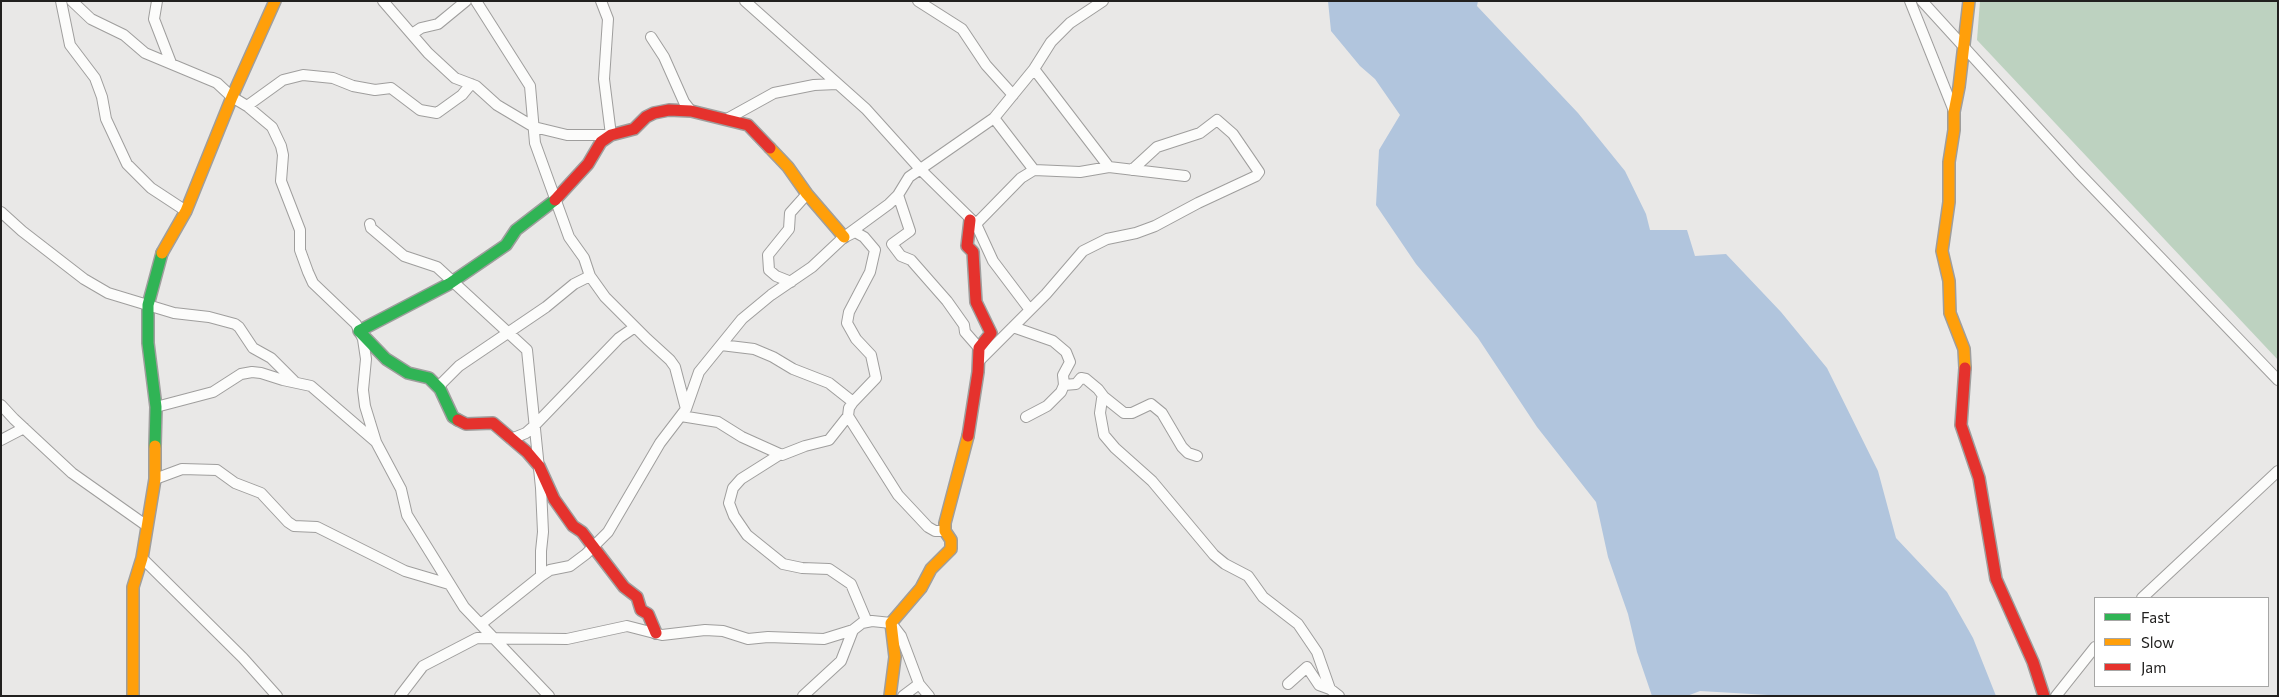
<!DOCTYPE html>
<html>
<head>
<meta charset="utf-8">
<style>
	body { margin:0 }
	#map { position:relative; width:2279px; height:697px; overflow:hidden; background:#e9e8e7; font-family:Commissioner,sans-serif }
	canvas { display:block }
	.frame { position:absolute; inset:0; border:2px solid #21201f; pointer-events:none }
	.legend { position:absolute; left:2094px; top:597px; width:175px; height:90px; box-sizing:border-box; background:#fff; border:1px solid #a6a6a5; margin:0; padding:6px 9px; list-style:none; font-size:15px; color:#21201f }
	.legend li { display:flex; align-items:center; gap:10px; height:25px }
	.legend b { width:25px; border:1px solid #a6a6a5 }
</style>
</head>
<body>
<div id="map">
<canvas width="2279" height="697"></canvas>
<div class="frame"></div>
<ul class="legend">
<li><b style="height:6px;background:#30b455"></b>Fast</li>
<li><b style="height:6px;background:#ff9f0a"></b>Slow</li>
<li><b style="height:6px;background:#e5322d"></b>Jam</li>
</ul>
</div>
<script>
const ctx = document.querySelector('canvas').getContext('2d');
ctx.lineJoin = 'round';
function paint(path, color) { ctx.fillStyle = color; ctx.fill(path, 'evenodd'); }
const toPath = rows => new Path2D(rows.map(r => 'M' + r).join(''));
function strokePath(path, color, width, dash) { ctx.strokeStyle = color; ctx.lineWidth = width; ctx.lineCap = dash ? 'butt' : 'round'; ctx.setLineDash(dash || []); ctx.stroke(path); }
paint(toPath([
	[1980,1,2278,1,2278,360,1977,40]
]), '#bdd2c0');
paint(toPath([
	[1328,1,1478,1,1477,6,1578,113,1625,171,1646,214,1650,230,1687,230,1695,256,1726,254,1781,312,1827,368,1878,471,1896,538,1947,592,1973,638,1996,696,1785,696,1700,691,1687,696,1652,696,1637,652,1628,614,1608,557,1596,502,1537,427,1478,338,1416,264,1376,205,1379,150,1400,115,1375,79,1360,66,1331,31]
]), '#b1c5dd');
const street = toPath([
	[61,1,70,45,95,78,102,97,106,119,127,164,151,188,186,211],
	[72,1,91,19,124,35,145,53,217,83,232,97,247,106,272,127,281,146,283,155,281,181,300,230,300,250,308,272,313,283,356,324,363,339,366,359,363,390,365,406,376,442,401,489,407,515,464,607,549,696],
	[157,1,154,19,171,63],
	[383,1,428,53,455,78,476,86,497,105,534,127,567,135,611,135,604,79,608,19,601,1],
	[476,1,530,86,535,143,569,237,584,258,590,276,605,297,647,339,670,360,675,367,686,409],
	[745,1,866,109,921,170,976,224,993,261,1030,310],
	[918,1,962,29,986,65,1013,95],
	[1910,1,1954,111],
	[1922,1,2078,172,2278,380],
	[412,34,421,28,438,24,466,1],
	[651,37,664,57,684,102,691,111],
	[1034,69,1109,167],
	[247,106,283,80,303,75,333,78,353,86,375,90,391,88,420,110,437,113,462,95,471,84],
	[994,118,1034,170],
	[727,119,774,93,814,85,837,84],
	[898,195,910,231,892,244,901,256,911,260,947,301,964,325,965,332,979,348],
	[1,212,22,231,84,279,108,293,174,313,209,317,235,324,239,327,253,348,271,358,294,381],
	[370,224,371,228,404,256,437,267,527,350,541,488,543,532,541,551,541,576],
	[976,224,1021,178,1034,170,1080,172,1109,167,1185,176],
	[847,236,855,232,864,237,875,250,870,272,849,312,847,323,856,339,871,355,876,378,853,402,849,408,848,416,898,495,928,527,935,531,945,531],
	[791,282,776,276,769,270,768,255,789,229,790,213,807,194],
	[1013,327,1053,341,1066,352,1070,362,1063,375,1064,385,1061,392,1047,406,1026,417],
	[721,345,754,349,773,357,793,369,829,383,853,402],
	[979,361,1046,294,1083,251,1107,239,1136,233,1155,226,1198,203,1256,176,1259,172,1233,134,1217,120,1200,133,1157,147,1132,170],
	[1064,385,1076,384,1081,378,1086,379,1098,389,1104,397,1124,413,1132,413,1151,404,1162,413,1182,447,1188,453,1197,456],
	[438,387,459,366,546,307,574,284,590,276],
	[1104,397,1102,399,1100,413,1104,435,1115,448,1152,481,1214,555,1225,564,1248,576,1263,597,1298,624,1317,652,1330,689],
	[1,405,14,419,72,473,147,526],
	[156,407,213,392,241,374,252,372,261,373,283,380,311,386,376,442],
	[681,416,718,422,742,437,782,455,805,446,829,440,848,416],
	[511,439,526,433,535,425,619,338,635,327],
	[1,440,24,428],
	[779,455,741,479,733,488,729,503,734,516,747,535,783,564,802,568,829,569,851,584,867,622],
	[155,479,182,469,217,470,235,483,261,493,288,522,294,526,317,527,405,571,449,584],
	[142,558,243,658,277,696],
	[2142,598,2278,471],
	[481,624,541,576,550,570,570,566,586,554,608,532,660,443,686,409,699,372,742,319,771,295,812,267,844,237,889,204,898,195,909,177,994,118,1034,69,1051,42,1070,23,1103,1],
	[1288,684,1307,667,1319,685,1330,689,1339,696],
	[400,696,423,666,477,638,567,639,627,626,662,635,705,630,723,631,748,639,768,637,824,639,853,630,862,623,872,621,891,623,901,636,919,684,929,696],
	[803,696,841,661,853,630],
	[903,696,919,684],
	[2056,696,2095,647]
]);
const fast = toPath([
	[458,420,453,417,440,389,429,378,408,373,386,359,359,331,449,284,506,245,516,230,555,200],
	[155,446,156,407,148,343,148,305,162,253]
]);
const slow = toPath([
	[770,148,788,167,807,194,844,237],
	[162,253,186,211,232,97,275,1],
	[1965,368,1964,349,1950,313,1949,281,1942,251,1949,202,1949,162,1954,130,1954,112,1959,87,1969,1],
	[133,696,133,587,142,558,155,479,155,446],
	[890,696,895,657,891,623,921,588,931,569,951,549,951,540,945,531,945,523,968,436]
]);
const jam = toPath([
	[555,200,588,164,601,142,611,135,634,129,646,117,654,113,669,110,691,111,748,125,770,148],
	[1965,368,1961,425,1979,478,1996,579,2033,662,2044,696],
	[458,420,466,424,493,423,527,452,539,466,554,499,573,526,582,532,624,587,637,597,641,610,648,614,656,633],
	[968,436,978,372,979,348,991,333,976,302,973,252,967,246,970,220]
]);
strokePath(street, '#9f9e9d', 12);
strokePath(fast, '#9f9e9d', 14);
strokePath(slow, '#9f9e9d', 14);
strokePath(jam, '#9f9e9d', 14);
strokePath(street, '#fcfcfb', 10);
strokePath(fast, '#30b455', 11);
strokePath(slow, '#ff9f0a', 11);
strokePath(jam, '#e5322d', 11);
</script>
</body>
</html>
